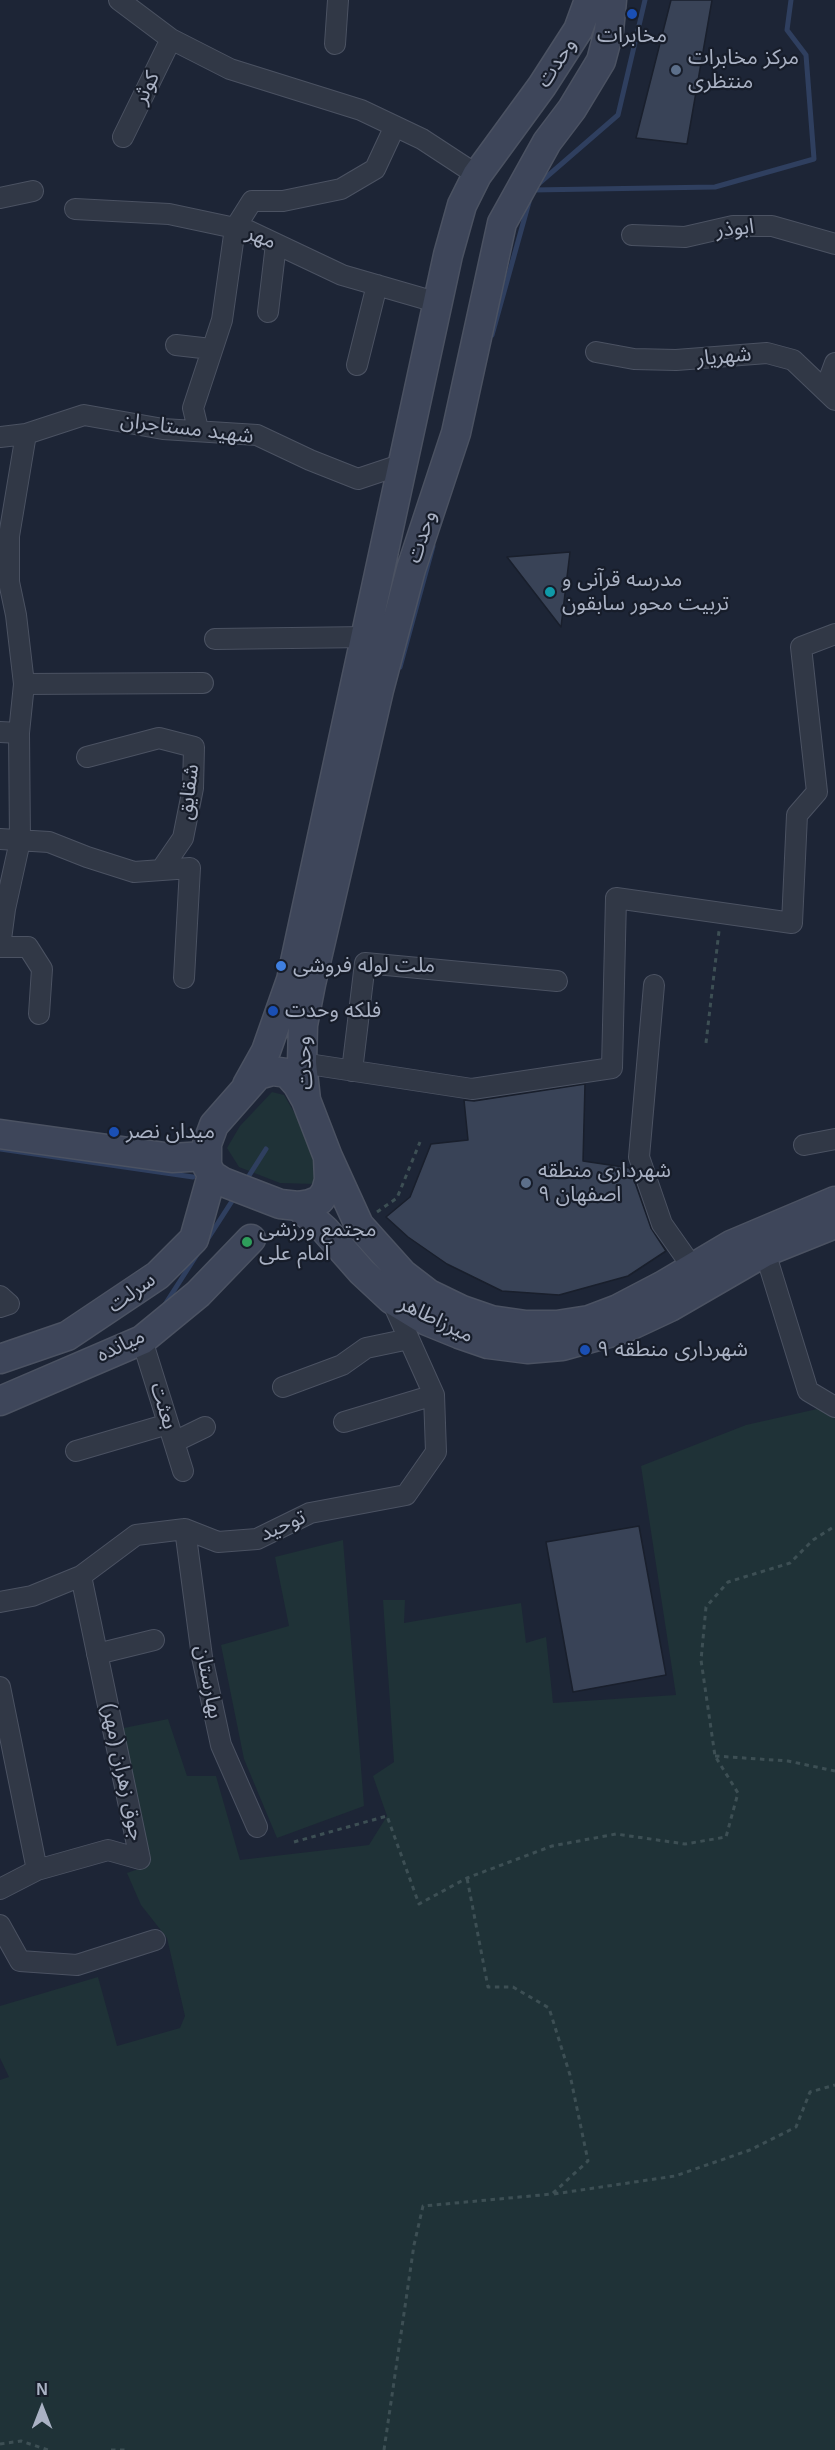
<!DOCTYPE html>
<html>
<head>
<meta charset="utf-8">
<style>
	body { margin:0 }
	#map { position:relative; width:835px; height:2450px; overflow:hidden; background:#1d2536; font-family:Arial,sans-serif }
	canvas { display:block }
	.north { position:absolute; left:12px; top:2378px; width:60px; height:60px; -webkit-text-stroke:4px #171d2a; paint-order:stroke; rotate:0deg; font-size:16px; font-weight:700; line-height:24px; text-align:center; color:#aab2c4 }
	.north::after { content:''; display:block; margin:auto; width:21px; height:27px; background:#aab2c4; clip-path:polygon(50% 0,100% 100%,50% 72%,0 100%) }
</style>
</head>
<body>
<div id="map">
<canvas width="835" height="2450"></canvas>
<div class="north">N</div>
</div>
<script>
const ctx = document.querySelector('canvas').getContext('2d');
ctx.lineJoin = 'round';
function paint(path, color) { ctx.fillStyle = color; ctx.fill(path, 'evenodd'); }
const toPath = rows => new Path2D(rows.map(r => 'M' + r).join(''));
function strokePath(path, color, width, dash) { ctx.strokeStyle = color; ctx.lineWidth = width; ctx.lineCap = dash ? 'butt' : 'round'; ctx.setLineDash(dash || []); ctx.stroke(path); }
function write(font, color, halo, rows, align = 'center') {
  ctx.font = font + ' Arial,"Noto Sans Arabic",sans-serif'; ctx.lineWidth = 4.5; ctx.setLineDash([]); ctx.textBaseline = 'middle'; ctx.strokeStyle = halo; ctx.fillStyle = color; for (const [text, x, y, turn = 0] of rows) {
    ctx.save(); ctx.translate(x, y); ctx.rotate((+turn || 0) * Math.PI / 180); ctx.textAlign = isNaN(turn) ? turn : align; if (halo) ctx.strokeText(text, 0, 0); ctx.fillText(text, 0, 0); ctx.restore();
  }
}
paint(toPath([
	[272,1092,284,1095,298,1119,314,1157,315,1184,280,1183,239,1167,227,1148,240,1126],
	[835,1405,835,2450,0,2450,0,2080,9,2077,0,2058,0,2006,98,1977,117,2046,180,2028,185,2016,167,1938,141,1905,127,1873,144,1867,151,1859,119,1729,168,1719,187,1776,216,1776,240,1860,369,1845,387,1816,373,1776,394,1762,383,1600,405,1600,404,1623,521,1603,526,1643,546,1637,553,1703,676,1695,641,1466,746,1425],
	[343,1540,364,1806,277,1838,244,1759,221,1645,289,1626,275,1557]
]), '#1f3237');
strokePath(toPath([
	[536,186,618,115,645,0],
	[532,190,715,187,814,159,806,55,787,30,791,0],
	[492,335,529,202],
	[400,667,433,546],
	[0,1149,193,1177],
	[245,1182,266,1149],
	[207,1240,234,1198],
	[164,1306,198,1253]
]), '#2f3f5f', 5);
const building = toPath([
	[671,0,712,0,687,144,636,138,671,0],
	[570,552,561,627,507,557,570,552],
	[585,1084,583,1161,630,1168,651,1228,666,1251,628,1276,559,1295,502,1291,447,1264,408,1237,386,1217,410,1197,431,1144,468,1140,464,1100,474,1101,585,1084],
	[639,1526,666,1675,573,1692,546,1542,639,1526]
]);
paint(building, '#394357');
strokePath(building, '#191f2c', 1.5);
const street = toPath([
	[119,0,171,39,230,69,361,110,422,139,477,175],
	[335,44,338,0],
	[123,137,171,39],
	[0,198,33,191],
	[75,209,169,214,249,231,342,275,439,303],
	[632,235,685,237,733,226,772,226,835,244],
	[268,312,276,244],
	[176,345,211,349],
	[596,352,634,359,676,360,767,353,793,360,835,400],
	[357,365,377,285],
	[825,390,835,363],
	[198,429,193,408,222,320,235,228,252,201,283,201,341,189,375,169,395,126],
	[0,437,26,434,84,415,163,429,257,435,310,460,358,479,403,464],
	[215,639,367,637],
	[24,684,203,683],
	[0,732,19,733],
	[87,757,159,738,194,747,193,788,183,838,161,870],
	[0,839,49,842,87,857,134,872,190,868,184,978],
	[0,947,5,909,20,841,19,733,24,684,16,615,9,582,9,536,26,434],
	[0,947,28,947,42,969,39,1014],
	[654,985,639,1157,662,1224,693,1268],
	[302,1063,472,1089,612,1068,616,898,792,923,797,815,817,792,801,647,835,634],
	[352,1071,365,963,557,981],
	[804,1145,835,1139],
	[765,1252,808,1391,835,1407],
	[0,1296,9,1304,0,1307],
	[142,1340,183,1471],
	[283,1387,342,1365,366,1348,409,1339],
	[344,1422,434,1395],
	[174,1442,205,1427],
	[76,1451,168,1424],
	[185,1529,202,1657,221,1745,257,1827],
	[0,1602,32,1596,81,1576,136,1535,185,1529,218,1542,257,1539,310,1513,406,1495,436,1452,434,1395,391,1299],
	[97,1654,154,1640],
	[0,1687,37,1870],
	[0,1889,37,1870,108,1850,140,1859,81,1576],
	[0,1925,20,1961,77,1965,155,1940]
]);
const secondary = toPath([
	[272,1071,287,1073,297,1084,306,1100,328,1157,329,1180,326,1191,320,1200,310,1204,298,1206,280,1204,223,1182,212,1175,207,1166,207,1144,214,1125,258,1075,272,1071],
	[247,1085,266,1051,291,980,448,255,462,205,477,175,542,86,578,30,589,0],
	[306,1100,302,1063,303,1025,311,984,379,690,411,569,456,433,502,223,547,142,572,109,601,61,609,31,612,0],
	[0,1134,172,1158,205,1156],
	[328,1157,359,1225,403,1274,429,1294,462,1310,491,1320,526,1325,557,1325,589,1320,618,1309,662,1286,731,1245,835,1201],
	[298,1206,325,1230,362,1272,391,1299,427,1321,459,1334,488,1344,527,1349,562,1346,623,1329,670,1307,765,1252,835,1224],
	[0,1359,67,1336,158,1275,194,1239,212,1175],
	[0,1401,142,1340,198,1294,251,1239]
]);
strokePath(street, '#4b5262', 22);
strokePath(secondary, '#4b5262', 31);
strokePath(toPath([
	[706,1043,719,931],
	[377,1212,397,1198,420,1142],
	[715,1756,788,1761,835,1771],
	[294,1842,387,1816,419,1904,467,1878,552,1846,616,1834,685,1844,726,1837,738,1793,715,1756,701,1660,706,1607,728,1582,790,1563,813,1540,835,1526],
	[554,2194,675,2176,750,2150,796,2127,810,2092,835,2085],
	[0,2444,21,2441,48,2450],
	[111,2450,126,2450],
	[384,2450,414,2245,423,2206,552,2194,588,2161,570,2075,549,2008,513,1987,488,1987,467,1878]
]), '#3d4f54', 3, [4.5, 4.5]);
strokePath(street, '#313846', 20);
strokePath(secondary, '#3e465a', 28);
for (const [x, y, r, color] of [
	[632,14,6,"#1a4fb4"],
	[676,70,6,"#5c6f8a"],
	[550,592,6,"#0f9aa8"],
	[281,966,6,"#3f7fe0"],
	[273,1011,6,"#1a4fb4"],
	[114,1132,6,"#1a4fb4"],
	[526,1183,6,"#5c6f8a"],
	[247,1242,6,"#2e9e5b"],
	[585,1350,6,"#1a4fb4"]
]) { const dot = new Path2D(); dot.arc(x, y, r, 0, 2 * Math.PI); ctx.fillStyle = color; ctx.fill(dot); strokePath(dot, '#171d2a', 2); }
write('21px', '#aab2c4', '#171d2a', [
	["مخابرات",632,36,"center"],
	["مرکز مخابرات",688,58],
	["منتظری",688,82],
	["مدرسه قرآنی و",562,580],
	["تربیت محور سابقون",562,604],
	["ملت لوله فروشی",293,966],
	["فلکه وحدت",285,1011],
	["میدان نصر",126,1132],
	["شهرداری منطقه",538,1171],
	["۹ اصفهان",538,1195],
	["مجتمع ورزشی",259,1230],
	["امام علی",259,1254],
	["شهرداری منطقه ۹",597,1350]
], 'left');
write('21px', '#aab2c4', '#171d2a', [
	["وحدت",557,63,-57],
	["کوثر",147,88,-64],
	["ابوذر",735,229,-6],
	["مهر",261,238,22],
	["شهریار",724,357,-5],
	["شهید مستاجران",187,429,7],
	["وحدت",422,537,-72],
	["شقایق",189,792,-83],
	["وحدت",305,1063,-93],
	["سرلت",132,1293,-36],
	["میرزاطاهر",436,1320,26],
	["میانده",121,1346,-25],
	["بعثت",163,1406,73],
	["توحید",283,1526,-24],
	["بهارستان",208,1682,79],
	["جوق زهران (مهر)",122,1772,78]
]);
</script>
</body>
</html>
